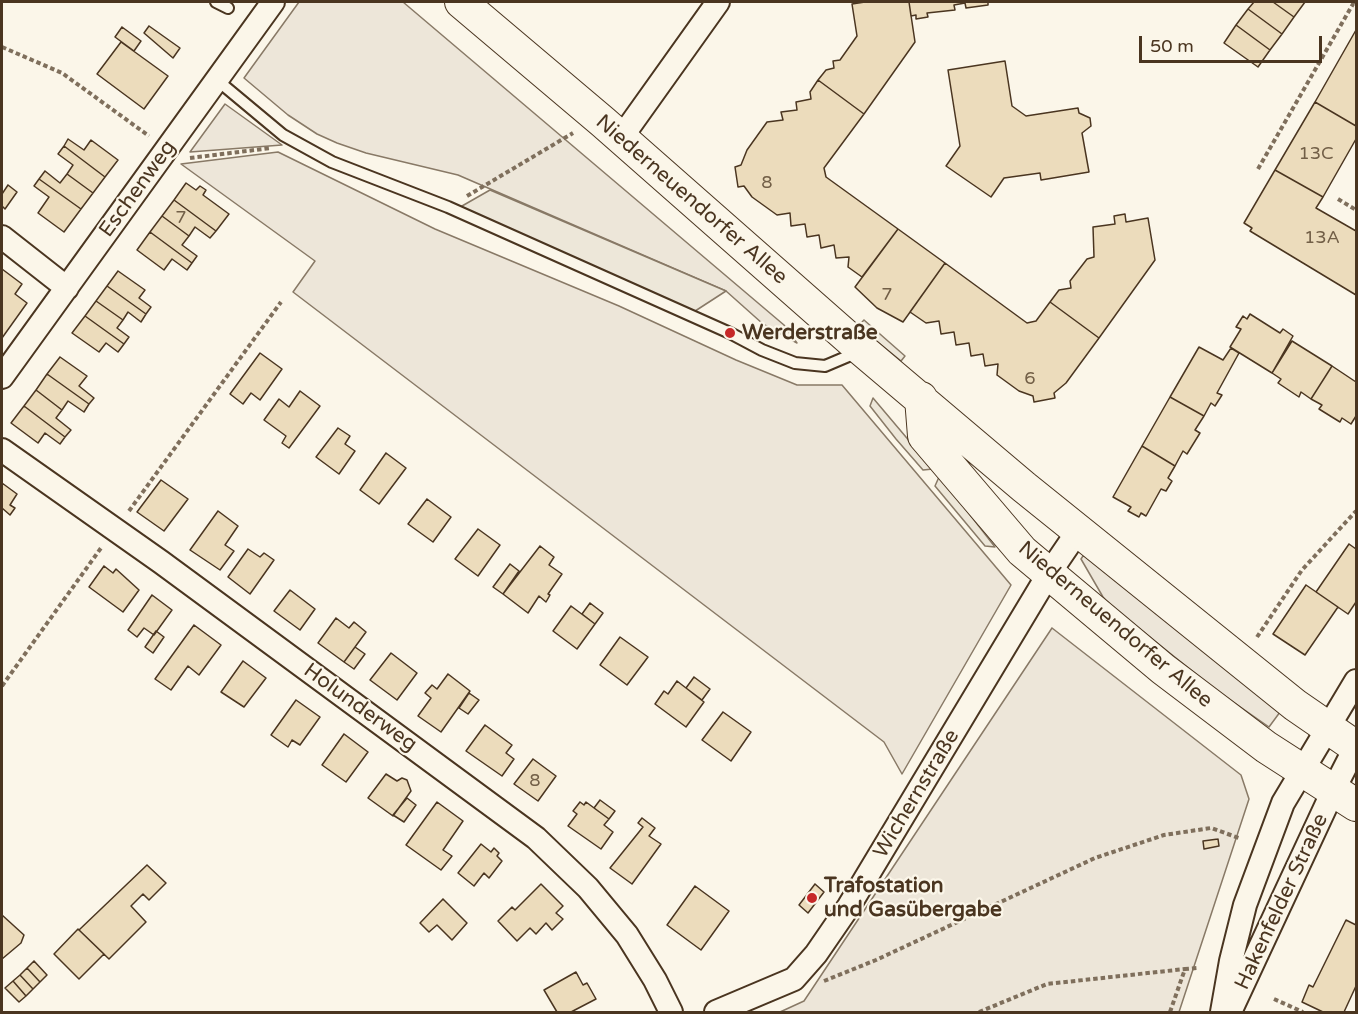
<!DOCTYPE html>
<html>
<head>
<meta charset="utf-8">
<style>
	body { margin:0 }
	#map { position:relative; width:1358px; height:1014px; overflow:hidden; background:#fbf6e9; font-family:"Varela Round",sans-serif }
	canvas { display:block }
	.frame { position:absolute; inset:0; border:3px solid #4a3520; pointer-events:none }
	.scale { position:absolute; left:1139px; top:36px; width:183px; height:27px; box-sizing:border-box; border:3px solid #4a3520; border-top:0; padding-left:8px; font-size:18px; line-height:21px; white-space:nowrap; color:#4a3520; -webkit-text-stroke:4px #fbf6e9; paint-order:stroke }
</style>
</head>
<body>
<div id="map">
<canvas width="1358" height="1014"></canvas>
<div class="frame"></div>
<div class="scale">50 m</div>
</div>
<script>
const ctx = document.querySelector('canvas').getContext('2d');
ctx.lineJoin = 'round';
function paint(path, color) { ctx.fillStyle = color; ctx.fill(path, 'evenodd'); }
const toPath = rows => new Path2D(rows.map(r => 'M' + r).join(''));
function strokePath(path, color, width, dash) { ctx.strokeStyle = color; ctx.lineWidth = width; ctx.lineCap = dash ? 'butt' : 'round'; ctx.setLineDash(dash || []); ctx.stroke(path); }
function write(font, color, halo, rows, align = 'center') {
  ctx.font = font + ' "Varela Round",sans-serif'; ctx.lineWidth = 4.5; ctx.setLineDash([]); ctx.textBaseline = 'middle'; ctx.strokeStyle = halo; ctx.fillStyle = color; for (const [text, x, y, turn = 0] of rows) {
    ctx.save(); ctx.translate(x, y); ctx.rotate((+turn || 0) * Math.PI / 180); ctx.textAlign = isNaN(turn) ? turn : align; if (halo) ctx.strokeText(text, 0, 0); ctx.fillText(text, 0, 0); ctx.restore();
  }
}
const green = toPath([
	[299,2,403,2,784,325,797,343,763,324,726,291,458,175,366,153,337,143,317,134,288,115,244,78,299,2],
	[225,104,282,145,190,152,225,104],
	[278,152,435,229,619,306,736,360,797,385,842,385,1011,585,902,774,884,742,293,292,315,261,181,164,278,152],
	[1083,556,1089,557,1283,708,1269,727,1216,690,1111,606,1103,597,1081,559,1083,556],
	[1052,628,1241,775,1249,799,1179,1012,780,1012,804,1001,1052,628]
]);
paint(green, '#ede6d9');
strokePath(green, '#887966', 1.5);
const parking = toPath([
	[490,190,726,291,689,315,455,210,490,190],
	[864,320,905,356,901,361,858,326,864,320],
	[873,398,933,469,923,470,896,439,870,406,873,398],
	[939,477,964,507,995,547,985,546,935,486,939,477]
]);
paint(parking, '#ede7d9');
strokePath(parking, '#887966', 1.5);
const building = toPath([
	[865,2,909,2,915,42,864,114,818,80,826,70,834,68,833,61,840,60,857,36,852,4,865,2],
	[909,2,988,2,988,5,966,8,965,3,954,5,955,10,927,13,928,17,916,19,916,15,911,16,909,2],
	[1254,2,1273,2,1294,17,1282,34,1248,9,1254,2],
	[1273,2,1305,2,1294,17,1273,2],
	[1248,9,1282,34,1270,50,1236,25,1248,9],
	[1236,25,1270,50,1258,67,1224,43,1236,25],
	[149,26,180,48,173,58,144,33,149,26],
	[122,27,141,41,134,51,115,37,122,27],
	[1356,30,1356,126,1315,102,1356,30],
	[121,42,168,76,144,109,97,74,121,42],
	[1005,61,1012,106,1026,116,1078,108,1079,113,1090,118,1091,126,1082,133,1089,172,1041,180,1040,173,1004,178,991,197,946,166,960,146,948,70,1005,61],
	[818,80,864,114,824,168,826,177,898,229,862,277,848,267,849,257,836,258,834,245,821,248,819,235,807,237,805,224,791,226,790,213,777,215,752,197,744,186,738,187,735,167,741,165,747,150,767,122,783,120,781,112,797,110,796,102,811,99,810,92,818,80],
	[1315,102,1356,126,1356,139,1323,197,1275,170,1315,102],
	[68,139,84,150,91,140,118,160,105,177,64,146,68,139],
	[64,146,105,177,93,193,67,174,73,165,58,154,64,146],
	[1275,170,1323,197,1316,208,1356,231,1356,295,1250,231,1252,228,1244,223,1275,170],
	[45,171,60,183,67,174,93,193,81,209,39,179,45,171],
	[39,179,81,209,64,232,38,213,49,197,34,186,39,179],
	[186,183,196,190,200,186,206,190,203,195,229,214,216,231,174,200,186,183],
	[8,185,17,192,5,209,2,206,2,194,8,185],
	[174,200,216,231,210,238,195,227,189,236,162,216,174,200],
	[1125,214,1126,222,1148,218,1155,260,1099,338,1050,302,1059,290,1071,288,1070,281,1087,259,1094,257,1093,227,1115,224,1114,216,1125,214],
	[162,216,189,236,182,245,197,256,192,263,150,232,162,216],
	[898,229,945,263,903,322,877,308,855,287,898,229],
	[150,232,192,263,187,270,172,259,164,270,137,250,150,232],
	[945,263,1027,323,1036,321,1050,302,1099,338,1066,383,1054,393,1055,398,1034,402,1033,396,1019,391,997,375,998,364,985,366,983,354,971,356,969,343,956,345,954,332,941,334,939,321,926,323,910,312,945,263],
	[2,269,22,284,15,294,27,303,2,338,2,269],
	[118,271,145,290,139,298,151,307,146,314,107,286,118,271],
	[107,286,146,314,141,322,128,312,123,320,96,301,107,286],
	[96,301,123,320,117,328,129,337,124,344,85,316,96,301],
	[1250,314,1280,333,1283,329,1293,336,1272,373,1230,347,1241,329,1236,327,1243,316,1247,319,1250,314],
	[85,316,124,344,118,352,106,343,99,352,72,333,85,316],
	[1292,341,1332,366,1311,399,1301,392,1299,397,1278,383,1281,379,1272,373,1292,341],
	[1199,347,1223,360,1231,348,1239,353,1217,393,1222,395,1215,406,1211,403,1204,416,1170,397,1199,347],
	[260,353,282,369,260,400,251,393,243,404,230,394,260,353],
	[60,357,87,376,79,386,94,398,89,404,47,374,60,357],
	[1332,366,1356,382,1356,416,1351,424,1342,418,1340,422,1319,409,1322,405,1311,399,1332,366],
	[47,374,89,404,84,412,68,401,62,410,36,390,47,374],
	[36,390,62,410,56,418,71,430,65,437,24,406,36,390],
	[300,391,320,406,289,448,282,443,286,436,264,420,279,399,289,407,300,391],
	[1170,397,1204,416,1195,430,1200,433,1187,454,1183,451,1175,466,1142,446,1170,397],
	[24,406,65,437,60,444,45,433,38,443,11,423,24,406],
	[338,428,350,436,345,444,355,451,339,474,316,457,338,428],
	[1142,446,1175,466,1168,478,1172,481,1166,491,1161,489,1146,516,1141,513,1139,517,1128,511,1131,507,1113,497,1142,446],
	[386,453,406,468,379,504,360,490,386,453],
	[161,480,188,499,164,531,137,512,161,480],
	[2,483,17,494,10,505,15,508,10,515,2,508,2,483],
	[427,499,451,517,433,542,408,524,427,499],
	[218,511,238,526,225,545,234,551,220,570,190,550,218,511],
	[478,529,500,545,478,576,455,559,478,529],
	[1349,544,1356,549,1356,602,1348,614,1316,592,1349,544],
	[540,546,554,557,549,565,562,574,548,594,550,595,546,602,539,596,528,613,503,594,540,546],
	[248,549,260,557,264,553,274,560,250,594,228,577,248,549],
	[510,564,519,571,503,594,493,587,510,564],
	[104,566,113,573,116,569,139,590,123,612,89,587,104,566],
	[1306,585,1338,607,1305,655,1273,634,1306,585],
	[290,590,315,609,300,630,274,611,290,590],
	[152,595,172,610,154,635,144,628,137,637,128,630,152,595],
	[590,603,603,613,595,624,582,614,590,603],
	[571,606,595,624,577,649,553,631,571,606],
	[336,618,349,628,354,622,366,632,344,662,318,643,336,618],
	[194,625,221,645,199,675,188,666,171,690,155,679,194,625],
	[156,631,164,637,153,653,145,647,156,631],
	[620,637,648,657,627,685,600,665,620,637],
	[355,647,365,654,354,669,344,662,355,647],
	[391,653,417,673,397,700,370,680,391,653],
	[243,661,266,678,244,707,221,692,243,661],
	[448,674,470,691,441,732,418,716,431,698,425,693,432,685,437,689,448,674],
	[694,677,710,689,702,700,686,688,694,677],
	[677,681,704,702,686,727,655,704,664,691,668,694,677,681],
	[469,693,479,700,468,714,459,708,469,693],
	[296,700,320,717,300,745,292,740,288,747,271,735,296,700],
	[723,712,751,732,731,761,702,740,723,712],
	[485,725,512,745,506,753,514,759,502,776,466,751,485,725],
	[344,734,368,752,346,782,322,765,344,734],
	[533,759,556,776,538,801,514,784,533,759],
	[386,774,397,781,402,778,407,780,411,791,393,816,368,798,386,774],
	[407,798,416,805,404,822,393,815,407,798],
	[600,800,615,811,609,819,594,808,600,800],
	[437,802,463,821,443,850,452,856,441,870,406,845,437,802],
	[580,802,584,805,586,802,609,819,604,825,613,832,601,849,568,826,577,814,573,811,580,802],
	[642,818,655,828,649,836,661,844,632,884,610,868,643,827,638,823,642,818],
	[1218,839,1219,846,1204,849,1203,841,1218,839],
	[481,844,491,852,494,848,499,853,497,856,502,861,489,878,484,873,474,886,458,873,481,844],
	[147,865,166,883,149,900,143,894,131,906,146,922,109,959,79,930,147,865],
	[541,884,563,906,556,913,563,919,552,930,546,923,536,934,530,928,517,941,498,921,512,907,515,910,541,884],
	[815,884,824,892,808,913,799,905,815,884],
	[695,886,729,911,701,950,667,925,695,886],
	[443,899,467,923,452,940,437,925,429,932,420,923,443,899],
	[2,915,24,935,21,943,2,959,2,915],
	[1346,920,1356,925,1356,986,1344,1012,1323,1012,1302,1002,1309,985,1313,987,1346,920],
	[78,929,104,954,79,979,54,954,78,929],
	[34,961,47,975,40,982,27,968,34,961],
	[27,968,40,982,33,989,20,975,27,968],
	[576,972,583,985,587,983,596,999,571,1012,557,1012,544,990,576,972],
	[20,975,33,989,26,996,13,981,20,975],
	[13,981,26,996,19,1002,5,988,13,981]
]);
paint(building, '#ecdcbc');
strokePath(building, '#4a3520', 1.5);
const service = toPath([
	[216,2,228,8],
	[217,80,283,135,332,162,448,207,730,333,762,350,795,363,825,366,858,352]
]);
const minor = toPath([
	[621,138,718,2],
	[2,237,67,288],
	[2,377,273,2],
	[2,450,161,562,536,838,588,888,627,935,655,980,671,1012],
	[716,1012,794,979,816,954,849,906,1048,575,1078,531],
	[1222,1012,1231,961,1245,905,1283,803,1356,681],
	[1230,1012,1333,791,1356,746]
]);
const secondary = toPath([
	[461,2,603,122,862,350,1024,487,1295,705,1356,747],
	[921,398,924,436,1022,551,1163,669,1266,747,1356,805]
]);
strokePath(service, '#4a3520', 14);
strokePath(minor, '#4a3520', 26);
strokePath(secondary, '#4a3520', 34);
strokePath(toPath([
	[2,47,62,73,149,136],
	[190,158,271,148],
	[1258,169,1353,4,1356,6],
	[467,196,573,133],
	[1338,199,1356,210],
	[129,511,281,302],
	[1257,637,1302,570,1356,511],
	[2,686,101,548],
	[824,981,876,960,1095,858,1164,835,1211,828,1239,838],
	[1274,999,1303,1012],
	[979,1012,1047,984,1185,969],
	[1170,1012,1185,969,1197,968]
]), '#7f6f5c', 4, [4.5, 3]);
strokePath(service, '#fbf6e9', 10);
strokePath(minor, '#fbf6e9', 22);
strokePath(secondary, '#fbf6e9', 32);
for (const [x, y, r, color] of [
	[730,333,6,"#c62828"],
	[812,898,6,"#c62828"]
]) { const dot = new Path2D(); dot.arc(x, y, r, 0, 2 * Math.PI); ctx.fillStyle = color; ctx.fill(dot); strokePath(dot, '#fbf6e9', 2); }
write('18px', '#725f47', null, [
	["13C",1316,154],
	["8",767,183],
	["7",181,218],
	["13A",1322,238],
	["7",887,295],
	["6",1030,379],
	["8",535,781]
]);
write('21px', '#4a3520', '#fbf6e9', [
	["Eschenweg",138,189,-54],
	["Niederneuendorfer Allee",691,200,41],
	["Niederneuendorfer Allee",1115,625,40],
	["Holunderweg",360,708,36],
	["Wichernstraße",917,794,-59],
	["Hakenfelder Straße",1282,902,-65]
]);
write('bold 21px', '#4a3520', '#fbf6e9', [
	["Werderstraße",742,333],
	["Trafostation",824,886],
	["und Gasübergabe",824,910]
], 'left');
</script>
</body>
</html>
